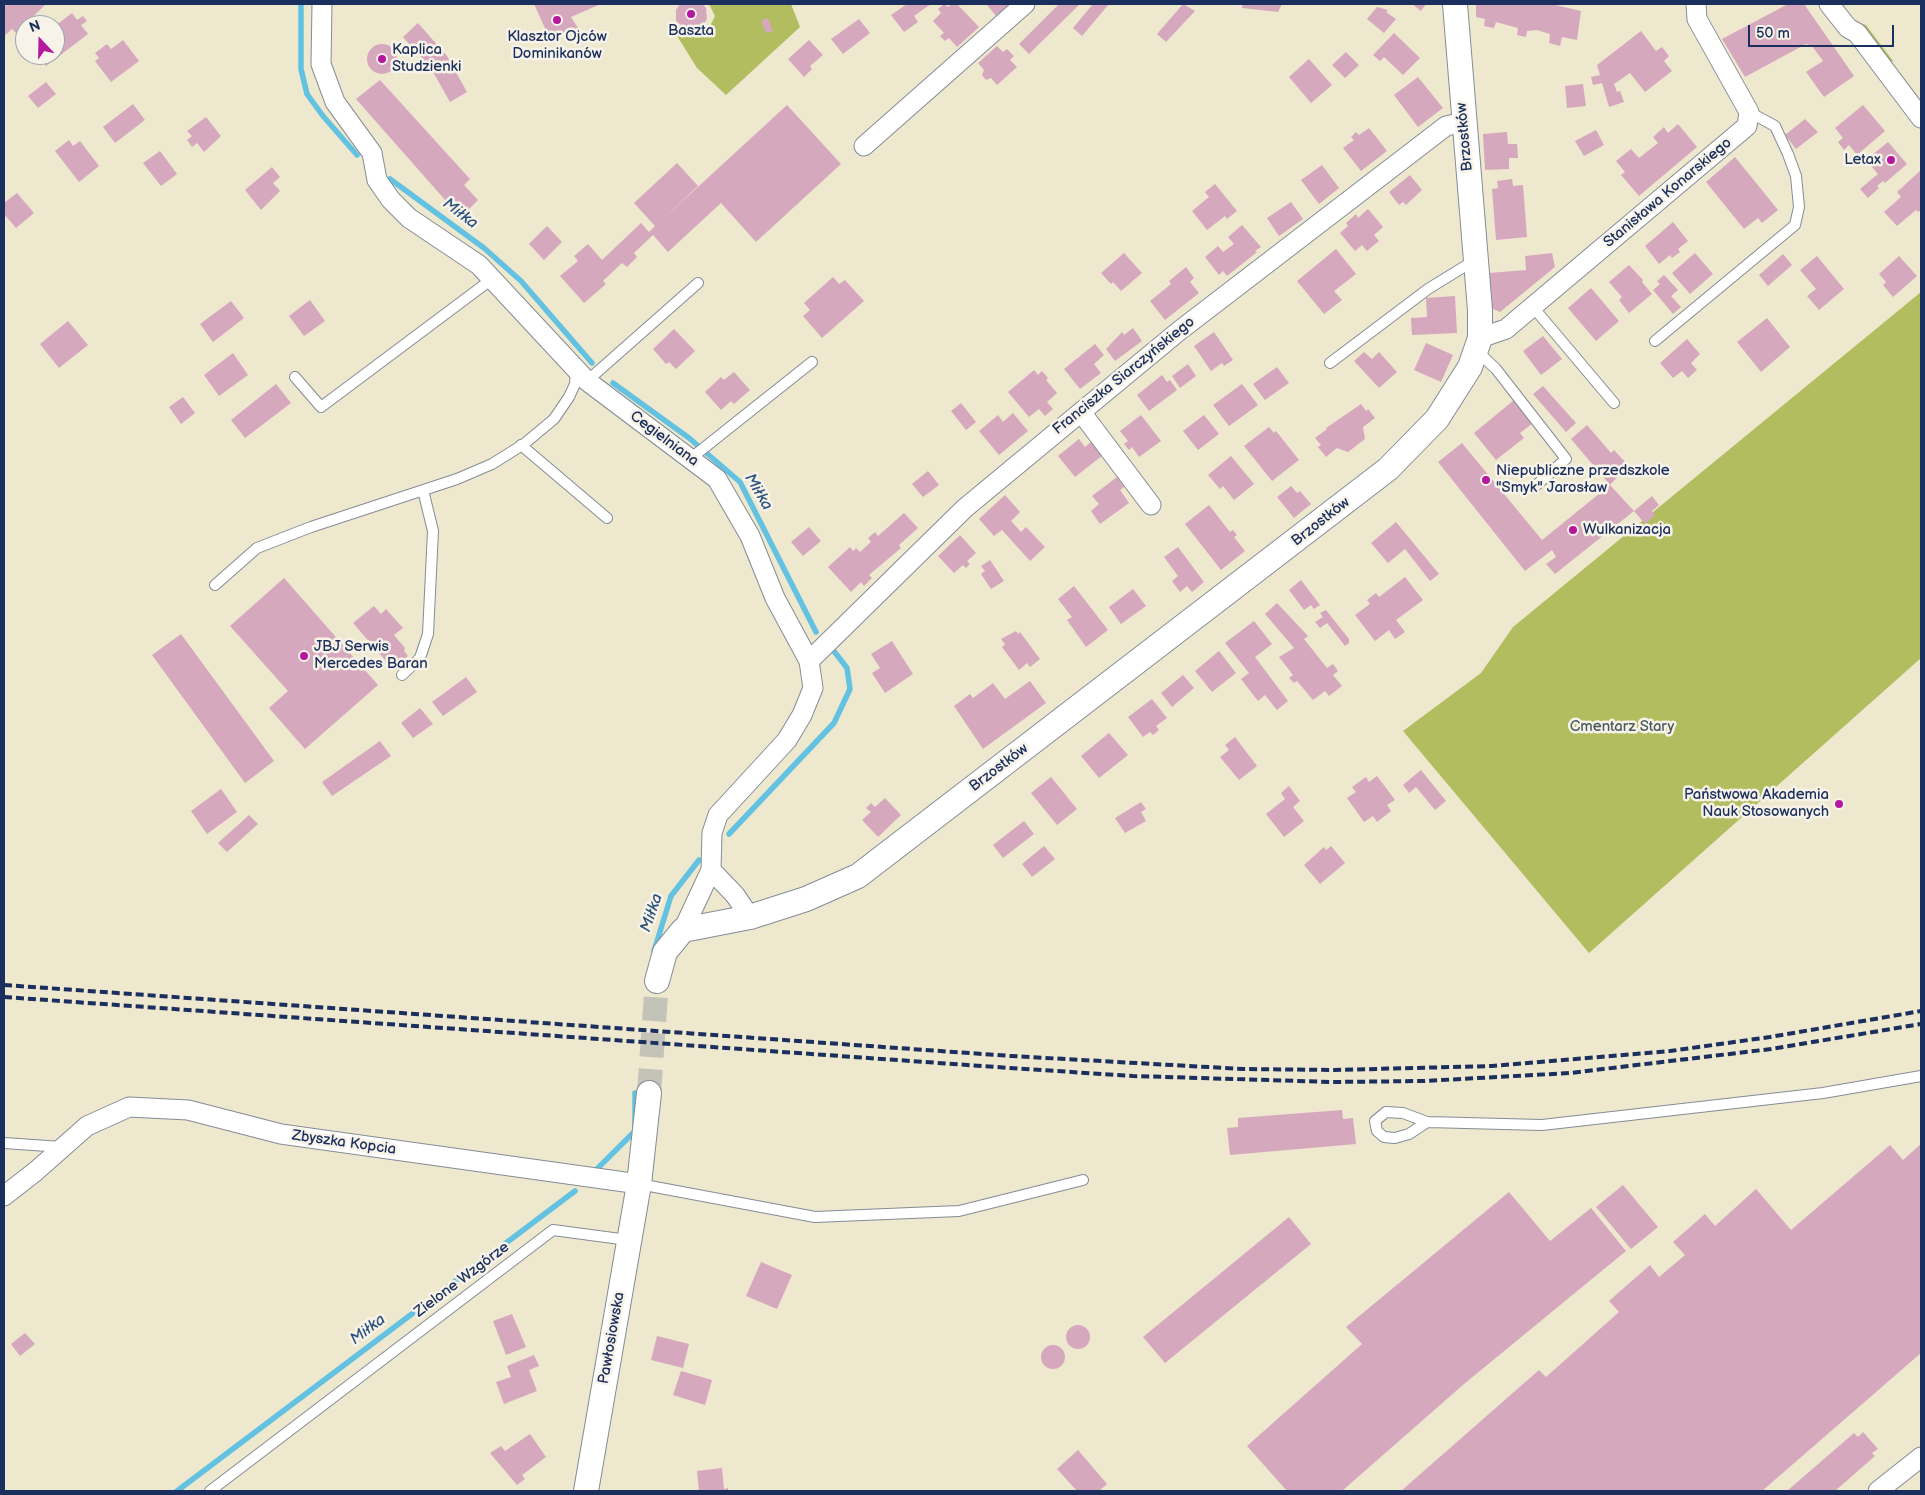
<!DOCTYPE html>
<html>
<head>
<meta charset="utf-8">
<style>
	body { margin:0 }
	#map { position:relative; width:1925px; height:1495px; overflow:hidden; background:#eee8ce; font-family:"Balsamiq Sans",sans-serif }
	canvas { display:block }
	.frame { position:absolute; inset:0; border:5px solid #1b2f5e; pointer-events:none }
	.north { position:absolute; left:15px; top:15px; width:50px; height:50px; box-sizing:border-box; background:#f7f3e8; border:1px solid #9fa5b1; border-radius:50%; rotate:339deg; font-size:14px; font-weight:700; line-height:20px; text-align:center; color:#1b2f5e }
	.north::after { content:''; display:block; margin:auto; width:18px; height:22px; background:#b5179e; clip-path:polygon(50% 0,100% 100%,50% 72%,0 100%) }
	.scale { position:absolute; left:1748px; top:25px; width:146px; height:22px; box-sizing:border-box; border:2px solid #1b2f5e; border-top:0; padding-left:6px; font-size:15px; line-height:18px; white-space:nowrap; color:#1b2f5e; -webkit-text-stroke:4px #f7f3e8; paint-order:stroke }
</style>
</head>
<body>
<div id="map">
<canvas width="1925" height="1495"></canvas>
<div class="frame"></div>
<div class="north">N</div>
<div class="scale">50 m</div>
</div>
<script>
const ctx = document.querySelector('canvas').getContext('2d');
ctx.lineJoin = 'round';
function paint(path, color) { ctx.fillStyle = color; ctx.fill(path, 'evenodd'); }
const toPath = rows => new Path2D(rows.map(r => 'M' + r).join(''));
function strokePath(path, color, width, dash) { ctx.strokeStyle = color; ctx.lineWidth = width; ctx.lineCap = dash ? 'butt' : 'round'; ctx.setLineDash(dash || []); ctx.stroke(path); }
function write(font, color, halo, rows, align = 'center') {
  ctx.font = font + ' "Balsamiq Sans",sans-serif'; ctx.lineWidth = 5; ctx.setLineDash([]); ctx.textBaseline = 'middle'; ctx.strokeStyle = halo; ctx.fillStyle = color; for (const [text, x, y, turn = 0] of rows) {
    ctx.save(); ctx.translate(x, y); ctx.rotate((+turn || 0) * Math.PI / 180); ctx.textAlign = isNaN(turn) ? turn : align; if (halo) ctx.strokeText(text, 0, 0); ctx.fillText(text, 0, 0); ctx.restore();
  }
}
paint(toPath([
	[709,4,791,4,800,27,726,95,697,68,674,31,695,35,708,30,715,16],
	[1862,24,1866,25,1893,61,1890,63,1861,26],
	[1921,292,1921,658,1589,953,1403,731,1481,673,1513,627]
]), '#b1bd5e');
strokePath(toPath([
	[301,4,301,69,307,94,323,116,357,155],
	[390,179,484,248,521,281,592,363],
	[613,383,689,438,740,482,816,632],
	[729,834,834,723,850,689,847,668,830,646],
	[654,951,671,896,699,860],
	[596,1170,635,1131,635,1093],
	[177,1491,575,1191]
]), '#63c2e1', 5.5);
paint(toPath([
	[7,4,46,4,16,33,12,29,4,36,4,7],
	[534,4,601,4,571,17,578,28,550,38,551,42,548,43,544,38,549,37],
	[680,4,703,4,706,8,707,19,702,27,692,31,685,29,676,21,676,10],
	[907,4,931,4,914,16,918,22,904,32,891,15],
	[944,4,948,7,952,4,957,4,979,27,957,47,949,38,945,41,940,36,944,33,933,21,941,13,938,9],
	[989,4,1018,4,1002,18,996,16,987,5],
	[1059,4,1080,4,1029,54,1019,44],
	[1093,4,1109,4,1082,36,1073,28],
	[1183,4,1195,11,1166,42,1157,34],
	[1243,4,1282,4,1278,12,1242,8],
	[1412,4,1426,4,1421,11],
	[1476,4,1551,4,1581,11,1577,40,1562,37,1560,46,1549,43,1550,34,1537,30,1527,31,1526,37,1517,35,1518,28,1496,22,1494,28,1484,26,1485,19,1476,17],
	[1788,4,1804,4,1854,76,1824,97,1806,72,1823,61,1812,46,1806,44,1745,77,1722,39],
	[1377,7,1388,10,1386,12,1396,19,1384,33,1367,19],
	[72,13,77,20,83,16,87,21,81,25,88,34,46,66,37,55,55,55,55,26],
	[768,18,773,31,766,33,761,21],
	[859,19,870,33,843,54,831,39],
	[418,23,447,56,467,92,450,102,432,70,403,37],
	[1641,31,1656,51,1662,47,1669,56,1664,61,1672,71,1645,92,1630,73,1614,84,1617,92,1620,91,1624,102,1609,107,1602,83,1593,85,1591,77,1600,75,1597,65],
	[1394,33,1420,58,1403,75,1384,57,1380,61,1373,55],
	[123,40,139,61,111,82,95,61,99,58,95,53,107,44,111,49],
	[809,40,823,55,810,66,812,69,804,77,788,59],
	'367 59a15 15 0 1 1 30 0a15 15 0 1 1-30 0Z',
	[997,46,1003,52,1007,49,1014,56,1010,60,1017,67,997,85,991,78,986,80,982,75,984,70,978,63],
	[1346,52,1359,65,1345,78,1332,65],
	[1309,59,1332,85,1311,103,1289,77],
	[1418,77,1443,108,1418,127,1394,95],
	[380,80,470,179,464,185,478,200,467,211,451,197,446,201,356,99],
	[46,82,56,94,38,108,28,96],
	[1583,84,1586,106,1567,108,1565,86],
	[133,104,145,120,115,143,103,127],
	[787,105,841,164,756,242,721,203,668,252,653,235,634,253,637,257,627,267,622,263,603,281,606,284,584,303,560,276,578,261,574,256,588,244,602,260,641,223,649,232,655,226,634,203,677,163,698,186,662,220],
	[1863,105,1885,131,1857,155,1849,145,1844,150,1838,142,1843,138,1835,128],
	[206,117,221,136,204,152,197,143,192,147,187,140,192,136,187,131],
	[1805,119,1818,132,1796,149,1785,135],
	[1678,124,1697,147,1639,196,1621,175,1625,172,1616,161,1631,149,1639,158,1658,143,1653,137,1664,127,1668,133],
	[1369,128,1387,151,1361,171,1343,148,1354,140,1351,137,1356,132,1359,135],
	[1596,130,1604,145,1584,156,1575,141],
	[1507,132,1508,144,1517,144,1518,158,1509,158,1509,169,1485,170,1483,134],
	[69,140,73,146,80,141,99,166,79,182,55,151],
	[1888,142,1907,164,1885,183,1883,181,1877,186,1879,188,1868,198,1860,189,1878,174,1866,160],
	[160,151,177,174,161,186,143,163],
	[1735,157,1778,210,1762,223,1758,218,1744,229,1706,182],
	[1322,165,1339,188,1319,204,1301,180],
	[272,167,280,177,273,183,280,191,261,210,245,190],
	[1920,171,1921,210,1918,212,1916,210,1897,226,1884,212,1901,197,1897,192],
	[1410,175,1422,190,1406,205,1403,202,1399,205,1389,192],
	[1512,179,1513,186,1523,185,1527,237,1496,240,1492,189,1498,188,1497,181],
	[1215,184,1237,211,1227,219,1225,216,1207,230,1192,211,1209,197,1205,192],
	[17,193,34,213,16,228,4,214,4,203],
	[1291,202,1303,219,1279,236,1267,218],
	[1368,209,1383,227,1374,235,1379,241,1367,251,1362,245,1355,251,1340,233,1348,226,1346,223,1356,214,1358,218],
	[1673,222,1688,241,1678,249,1680,252,1672,258,1670,255,1659,264,1645,246],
	[1242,225,1261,247,1255,251,1257,252,1227,276,1223,271,1219,275,1205,257,1218,246,1223,252,1234,244,1228,237],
	[547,226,562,242,544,260,529,244],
	[1336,249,1356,274,1334,291,1342,300,1324,314,1297,281],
	[1124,253,1142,273,1121,291,1113,282,1111,284,1101,273],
	[1552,253,1555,267,1500,312,1491,308,1488,273,1526,270,1525,256],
	[1695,253,1713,274,1690,294,1672,273],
	[1783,254,1792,265,1768,286,1759,275],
	[1817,256,1844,289,1819,310,1807,296,1816,289,1800,270],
	[1899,256,1917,276,1893,297,1883,285,1886,282,1879,274],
	[1629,265,1643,280,1642,282,1652,294,1629,313,1619,300,1622,297,1609,282],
	[1186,267,1194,278,1190,282,1199,293,1165,320,1150,301,1171,284,1169,281],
	[1664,275,1678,290,1671,296,1681,307,1673,314,1653,290,1660,284,1657,281],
	[833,277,839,284,845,280,864,301,822,338,803,316,810,310,804,303],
	[1591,288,1619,321,1596,341,1568,308],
	[1455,296,1457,333,1412,335,1411,318,1427,317,1426,298],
	[310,300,325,321,304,336,289,316],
	[231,301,244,318,213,342,200,324],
	[1767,318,1790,347,1761,372,1737,342],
	[68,321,88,345,59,368,40,344],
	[1133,328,1142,341,1115,361,1106,349,1122,332,1124,335],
	[674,329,695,351,676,369,669,362,666,364,653,349],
	[1214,332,1233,360,1224,366,1222,363,1211,371,1194,346],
	[1543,336,1562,359,1541,375,1523,351],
	[1687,339,1700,354,1691,363,1697,370,1688,378,1682,371,1673,378,1660,363],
	[1426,343,1453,355,1441,382,1414,370],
	[1095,344,1104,355,1094,364,1101,373,1080,389,1064,369],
	[1364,352,1372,359,1379,352,1397,372,1379,388,1354,361],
	[233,353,248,375,219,396,204,375],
	[1188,364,1196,376,1180,388,1172,376],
	[1277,367,1289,383,1265,400,1253,384],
	[1034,370,1038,375,1042,371,1048,378,1046,380,1057,393,1047,402,1053,409,1045,416,1039,409,1029,417,1008,392],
	[734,372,750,390,734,404,731,401,721,410,705,392,721,377,724,380],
	[1162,375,1167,382,1170,380,1177,390,1149,411,1137,395],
	[276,384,291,403,245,438,231,420],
	[1242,384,1258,405,1229,426,1213,405],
	[1543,386,1576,423,1566,432,1533,394],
	[183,397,195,413,181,424,169,407],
	[1514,400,1533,423,1520,433,1524,438,1496,460,1474,433],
	[961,403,976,422,966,430,951,411],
	[1361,404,1366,411,1368,409,1375,418,1363,427,1365,439,1348,452,1337,448,1326,457,1318,447,1321,445,1315,438,1327,429,1326,428],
	[1013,413,1028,431,999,455,979,431,998,415,1003,422],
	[1141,415,1161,441,1139,457,1132,447,1129,450,1124,444,1128,441,1120,431],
	[1204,415,1219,434,1198,450,1183,431],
	[1587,425,1611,453,1614,450,1628,465,1610,485,1571,439],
	[1269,427,1274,433,1276,431,1299,460,1272,481,1244,446],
	[1079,439,1085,447,1092,441,1103,455,1075,477,1058,456],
	[1462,443,1542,540,1610,485,1634,511,1555,574,1546,564,1556,557,1552,550,1525,571,1438,462],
	[1231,456,1254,484,1234,500,1223,486,1220,489,1208,475],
	[928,471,939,485,923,497,912,484],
	[1117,477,1124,487,1120,490,1129,503,1100,524,1091,511,1099,504,1092,496],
	[1291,486,1297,493,1300,491,1311,504,1294,518,1277,497],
	[1005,495,1020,512,1011,521,1021,532,1026,527,1045,547,1030,561,1002,530,994,536,979,519],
	[1652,496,1659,505,1652,511,1655,515,1645,524,1634,511],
	[1209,505,1230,532,1233,530,1237,535,1234,537,1245,551,1221,570,1185,524],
	[904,513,918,528,899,545,901,548,869,575,872,578,864,586,861,582,851,592,828,567,850,547,853,551,856,548,860,552,871,542,868,538,875,532,878,536],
	[1396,522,1439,574,1430,581,1405,549,1388,563,1371,543],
	[809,527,821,541,803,556,791,542],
	[960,535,976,553,967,561,970,564,966,568,963,565,954,573,938,556],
	[1178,547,1204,582,1192,592,1187,586,1180,592,1172,581,1178,576,1164,557],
	[990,560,1004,581,991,589,981,574,985,571,981,566],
	[1405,577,1423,600,1396,620,1405,632,1395,639,1389,630,1375,641,1355,615,1370,604,1367,600,1376,593,1379,597],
	[284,578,378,685,305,749,269,708,288,691,230,626],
	[1301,580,1320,605,1314,609,1311,605,1304,610,1289,590],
	[1074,586,1108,630,1086,647,1067,620,1072,617,1058,599],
	[1133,589,1146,606,1121,624,1109,607],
	[1277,603,1308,636,1304,639,1327,668,1333,664,1338,671,1333,675,1342,686,1329,696,1325,691,1313,700,1297,681,1294,683,1289,678,1293,675,1279,657,1294,648,1265,614],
	[374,606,381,614,386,609,403,628,394,635,405,648,404,651,408,656,393,669,353,623],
	[1326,610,1349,639,1349,643,1345,646,1327,623,1320,628,1315,622,1323,617,1320,613],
	[1254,621,1272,644,1255,657,1288,701,1277,710,1265,695,1258,701,1241,679,1249,673,1225,643],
	[1016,631,1018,634,1020,632,1040,659,1030,667,1027,663,1019,670,1002,647,1005,644,1001,639],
	[181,634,274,761,245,783,152,655],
	[892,641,913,674,885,693,872,673,880,668,871,654],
	[1219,651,1236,673,1212,692,1195,671],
	[1183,675,1194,688,1172,707,1161,693],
	[466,677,477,692,443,716,432,702],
	[1030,681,1046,703,983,749,954,706,970,694,973,698,993,683,1005,699],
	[1152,699,1167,718,1156,726,1159,730,1153,735,1150,732,1143,737,1128,717],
	[420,708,433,724,413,738,401,723],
	[1109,733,1128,755,1099,778,1081,756],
	[1235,737,1257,766,1239,780,1220,757,1229,750,1225,745],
	[380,741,391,756,332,796,322,782],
	[1421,770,1446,801,1435,810,1416,787,1409,793,1403,785],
	[1377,776,1395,800,1387,805,1391,811,1377,822,1373,816,1364,822,1347,798,1356,792,1352,787,1366,777,1369,782],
	[1051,777,1077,809,1057,825,1031,793],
	[1289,786,1300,801,1293,807,1304,821,1284,837,1266,814,1285,799,1281,793],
	[221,789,237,812,207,834,191,811],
	[885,798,901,815,878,837,862,820,871,812,866,808,871,803,875,807],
	[1141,802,1146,809,1141,812,1146,821,1125,833,1115,818],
	[249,815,258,824,227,852,218,843],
	[1024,821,1034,834,1003,858,993,845],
	[1044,846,1055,859,1032,877,1022,864],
	[1331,846,1345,863,1320,884,1304,865,1324,847,1326,850],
	[1342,1110,1343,1119,1353,1118,1356,1144,1230,1155,1227,1128,1238,1127,1238,1118],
	[1921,1144,1921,1353,1762,1491,1401,1491,1539,1370,1546,1377,1619,1312,1609,1301,1650,1265,1659,1277,1685,1255,1673,1242,1705,1214,1715,1226,1756,1189,1791,1230,1890,1145,1903,1160],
	[1623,1185,1658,1227,1631,1249,1596,1207],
	[1509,1192,1550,1241,1591,1208,1626,1251,1464,1384,1342,1491,1287,1491,1247,1446,1362,1344,1346,1327],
	[1289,1217,1311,1244,1165,1363,1143,1337],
	[761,1262,792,1275,777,1309,746,1296],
	[512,1314,526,1347,506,1355,493,1321],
	'1066 1337a12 12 0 1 1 24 0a12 12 0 1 1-24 0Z',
	[25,1333,35,1344,20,1356,11,1344],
	[657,1336,689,1344,683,1368,651,1360],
	'1041 1357a12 12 0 1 1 24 0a12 12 0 1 1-24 0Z',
	[534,1355,539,1366,529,1370,537,1391,504,1404,496,1382,511,1377,507,1366],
	[681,1371,712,1380,705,1405,673,1395],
	[1863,1432,1878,1449,1872,1453,1875,1456,1835,1491,1787,1491,1854,1433,1858,1437],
	[530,1434,546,1457,522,1475,525,1479,517,1485,490,1453,501,1446,505,1451],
	[1078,1450,1107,1484,1099,1491,1077,1491,1057,1469],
	[722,1468,724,1489,728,1488,728,1491,699,1491,697,1471]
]), '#d6a8be');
strokePath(toPath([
	[649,1093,657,981]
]), '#c4c3b8', 24, [24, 12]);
const service = toPath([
	[1533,307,1614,403],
	[1655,341,1795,225,1799,207,1796,176,1788,154,1775,126,1749,112],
	[1477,351,1496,369,1566,459,1533,488],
	[1330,363,1428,289,1475,260],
	[295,377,321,407,492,279],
	[587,381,698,283],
	[521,445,607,518],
	[690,459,812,362],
	[215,585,257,548,311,527,457,479,492,464,524,444,554,419,569,397,575,384,576,371],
	[402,675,420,658,428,634,433,531,423,490],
	[1427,1122,1409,1134,1395,1138,1384,1137,1377,1131,1375,1121,1386,1112,1403,1113,1427,1122,1542,1125,1823,1093,1921,1076],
	[4,1143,62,1147],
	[639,1184,815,1217,959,1211,1083,1180],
	[210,1491,553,1230,628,1240]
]);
const minor = toPath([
	[322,4,321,64,335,102,372,153,377,180,391,200,409,218,479,265,587,381,717,479,750,536,775,598,809,661,813,688,802,715,787,740,718,815,712,833,711,870,683,930],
	[1829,4,1848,28,1857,33,1921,118],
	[864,146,1025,4],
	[1480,338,1506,329,1747,126,1749,112,1697,19,1696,4],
	[1081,412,1151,505],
	[809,661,965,508,1179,331,1446,126,1463,122],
	[711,870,735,895,750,917],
	[4,1196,36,1171,87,1126,129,1107,188,1110,281,1134,639,1184],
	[1878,1491,1921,1457]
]);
const tertiary = toPath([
	[657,981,665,952,683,930,750,917,806,899,858,876,1388,469,1437,419,1470,367,1480,338,1480,310,1455,4],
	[586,1491,639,1184,649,1093]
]);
strokePath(service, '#848c96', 12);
strokePath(minor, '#848c96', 21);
strokePath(tertiary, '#848c96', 26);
strokePath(service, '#fff', 10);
strokePath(minor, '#fff', 19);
strokePath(tertiary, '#fff', 24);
strokePath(toPath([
	[4,985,1011,1056,1243,1069,1335,1070,1492,1066,1670,1051,1770,1037,1921,1011],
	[4,997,1010,1068,1133,1076,1333,1082,1424,1081,1570,1073,1771,1049,1921,1024]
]), '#1b2f5e', 4, [8, 4]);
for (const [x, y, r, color] of [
	[691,14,5,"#b5179e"],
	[557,20,5,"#b5179e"],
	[382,59,5,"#b5179e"],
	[1891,160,5,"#b5179e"],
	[1486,480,5,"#b5179e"],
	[1573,530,5,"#b5179e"],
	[304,656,5,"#b5179e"],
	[1839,804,5,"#b5179e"]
]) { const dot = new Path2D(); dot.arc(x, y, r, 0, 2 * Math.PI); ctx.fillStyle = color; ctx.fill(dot); strokePath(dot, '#f7f3e8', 2); }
write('15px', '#1b2f5e', '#f7f3e8', [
	["Baszta",691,31,"center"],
	["Klasztor Ojców",557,37,"center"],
	["Dominikanów",557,54,"center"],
	["Kaplica",392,50],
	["Studzienki",392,67],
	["Letax",1881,160,"right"],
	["Niepubliczne przedszkole",1496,471],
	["\"Smyk\" Jarosław",1496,488],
	["Wulkanizacja",1583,530],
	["JBJ Serwis",314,647],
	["Mercedes Baran",314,664],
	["Państwowa Akademia",1829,795,"right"],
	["Nauk Stosowanych",1829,812,"right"]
], 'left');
write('15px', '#1b2f5e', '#f7f3e8', [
	["Brzostków",1465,137,-95],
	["Stanisława Konarskiego",1668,193,-40],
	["Franciszka Siarczyńskiego",1124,376,-39],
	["Cegielniana",664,439,37],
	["Brzostków",1321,522,-38],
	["Brzostków",999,768,-37],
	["Zbyszka Kopcia",344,1143,8],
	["Zielone Wzgórze",462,1280,-37],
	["Pawłosiowska",612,1338,-80]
]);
write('15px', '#485a5e', '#f7f3e8', [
	["Cmentarz Stary",1622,727]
]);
write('italic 16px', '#2d547f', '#f7f3e8', [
	["Miłka",460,214,37],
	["Miłka",758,492,59],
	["Miłka",652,913,-71],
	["Miłka",368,1330,-37]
]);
</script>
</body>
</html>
